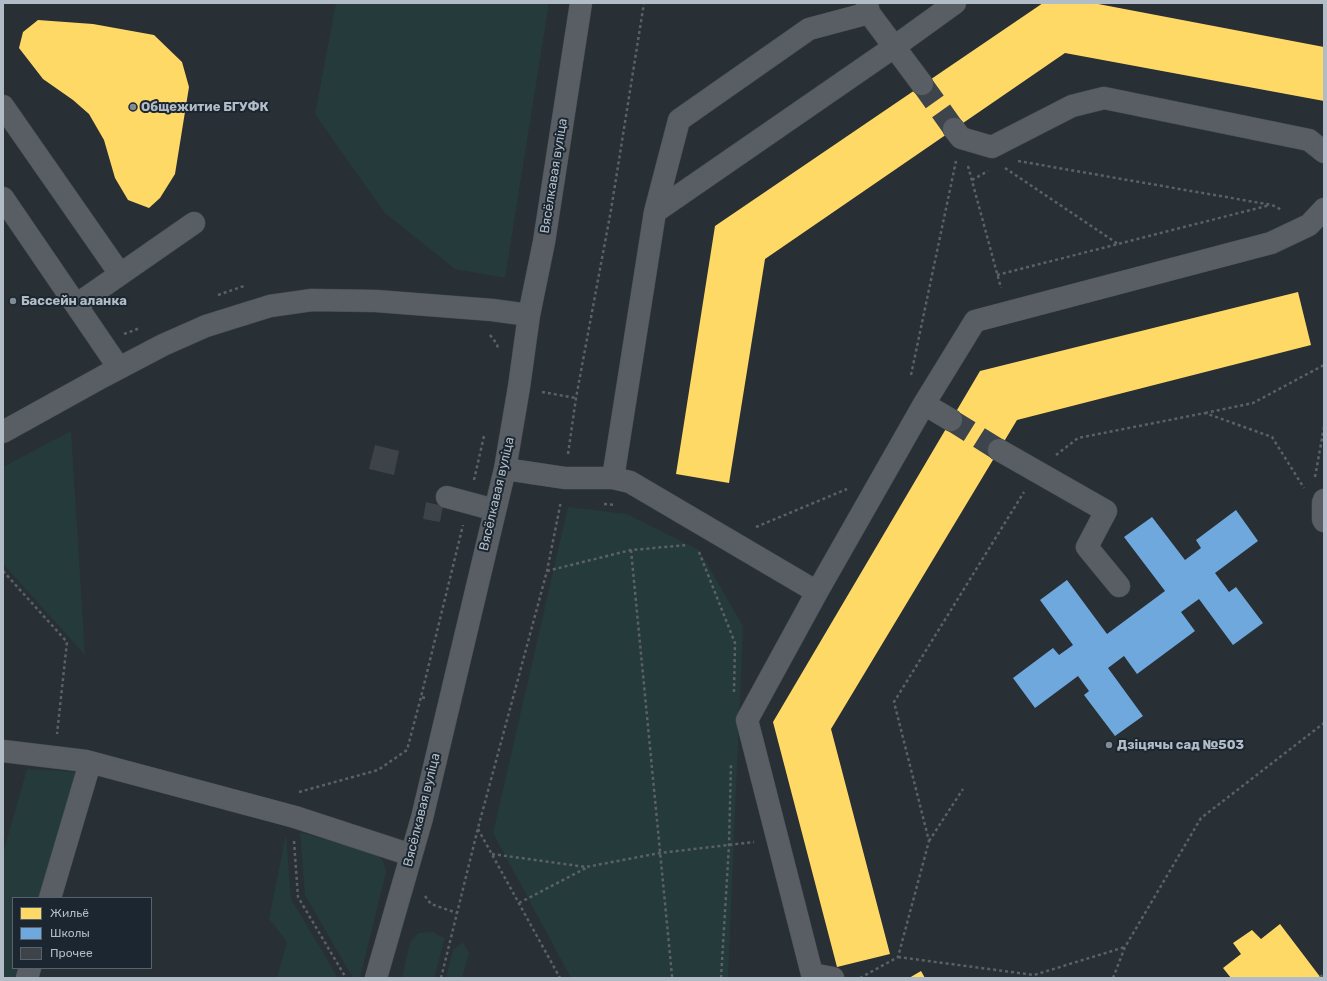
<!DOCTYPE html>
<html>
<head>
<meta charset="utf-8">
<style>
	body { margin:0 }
	#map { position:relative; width:1327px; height:981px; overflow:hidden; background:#282f35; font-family:Rubik,sans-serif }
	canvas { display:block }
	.frame { position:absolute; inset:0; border:4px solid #b1bcc7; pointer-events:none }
	.legend { position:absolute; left:12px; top:897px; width:140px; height:72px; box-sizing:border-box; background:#1b2630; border:1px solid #57626c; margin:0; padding:5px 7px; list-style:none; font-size:12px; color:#b1bcc7 }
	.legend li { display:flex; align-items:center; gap:8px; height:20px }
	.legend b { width:20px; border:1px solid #57626c }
</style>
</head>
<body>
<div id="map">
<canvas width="1327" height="981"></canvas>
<div class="frame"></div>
<ul class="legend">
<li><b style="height:11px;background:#ffd966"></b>Жильё</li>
<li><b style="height:11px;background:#6fa8dc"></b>Школы</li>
<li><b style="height:11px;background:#3d4349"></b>Прочее</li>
</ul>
</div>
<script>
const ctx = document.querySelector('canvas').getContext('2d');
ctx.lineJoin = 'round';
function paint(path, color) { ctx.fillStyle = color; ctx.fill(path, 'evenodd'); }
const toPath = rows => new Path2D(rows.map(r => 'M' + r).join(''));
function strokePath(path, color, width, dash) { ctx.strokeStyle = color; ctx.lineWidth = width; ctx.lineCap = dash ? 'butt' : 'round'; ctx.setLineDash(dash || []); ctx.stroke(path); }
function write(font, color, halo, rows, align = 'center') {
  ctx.font = font + ' Rubik,sans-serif'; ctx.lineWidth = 4; ctx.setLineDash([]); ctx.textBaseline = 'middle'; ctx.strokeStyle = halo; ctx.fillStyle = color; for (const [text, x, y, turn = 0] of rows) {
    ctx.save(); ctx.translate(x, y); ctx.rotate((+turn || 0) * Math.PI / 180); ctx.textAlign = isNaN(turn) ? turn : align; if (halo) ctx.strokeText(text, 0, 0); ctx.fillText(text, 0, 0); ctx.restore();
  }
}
paint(toPath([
	[336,3,549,3,505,278,455,269,385,213,315,114],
	[71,431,85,655,3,564,3,467],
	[568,507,627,514,699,550,743,626,728,978,571,978,493,833],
	[27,769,76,772,43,898,13,898,13,968,24,968,21,978,3,978,3,853],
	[300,832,378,855,384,863,386,872,360,978,353,978,305,895],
	[286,834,291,899,338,978,277,978,287,942,269,919],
	[432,932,445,938,434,978,402,978,410,942,419,933],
	[463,942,469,953,462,978,446,978,453,950]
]), '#253a3b');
paint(toPath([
	[1043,3,1093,3,1324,47,1324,101,1065,53,765,259,729,483,676,474,715,226],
	[38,20,93,24,154,35,182,62,189,87,175,174,160,198,149,208,128,200,115,178,104,140,89,114,73,100,43,79,19,48,23,32],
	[1298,292,1311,345,1017,420,831,729,890,954,837,967,773,722,980,371],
	[1280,924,1321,978,1231,978,1223,968,1241,954,1233,943,1252,930,1261,939],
	[921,971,925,978,909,978]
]), '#ffd966');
paint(toPath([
	[1236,510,1258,541,1215,573,1229,592,1236,587,1263,623,1233,645,1199,599,1181,612,1195,631,1137,674,1124,656,1108,668,1143,716,1115,736,1084,695,1089,691,1078,676,1035,708,1013,678,1053,648,1059,655,1073,645,1040,600,1067,580,1107,634,1165,591,1124,537,1152,517,1185,560,1201,548,1196,540]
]), '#6fa8dc');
paint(toPath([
	[375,445,399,451,394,475,369,469],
	[426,502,443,506,440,522,423,519]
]), '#3d4349');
strokePath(toPath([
	[922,84,954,129],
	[951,420,999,450]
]), '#3d444b', 22, [22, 11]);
const minor = toPath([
	[867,3,869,13,922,84],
	[3,106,120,274],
	[954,129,961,138,992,147,1072,106,1104,98,1309,140,1324,152],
	[3,198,119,368],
	[655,212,894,47,955,3],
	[76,305,194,223],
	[924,404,951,420],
	[3,432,104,376,163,345,206,326,270,306,312,300,376,301,492,310,529,315],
	[999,450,1106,511,1087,547,1119,586],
	[505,469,565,478,613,478,630,482,817,592],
	[613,478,655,212,679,120,809,29,869,13],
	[447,497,495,510],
	[1324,500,1323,503,1323,519,1324,521],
	[3,751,86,761,295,817,411,855],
	[50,898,90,763],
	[27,978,30,968],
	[376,978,422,818,505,469,519,387,529,315,544,242,581,3],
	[833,978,812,974,747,720,817,592,924,404,975,321,1271,243,1309,225,1324,209]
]);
strokePath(minor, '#464b50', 23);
strokePath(toPath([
	[1018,161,1272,205,1282,210],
	[968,166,1001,288],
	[1005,168,1118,244],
	[972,180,988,171],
	[997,275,1270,205],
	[218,295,244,286],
	[124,334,140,328],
	[490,335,497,344,498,349],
	[911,375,956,161],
	[542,392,576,398],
	[1205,413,1253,403,1324,365],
	[568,454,576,398,611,210,644,3],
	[1056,455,1078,438,1205,413,1272,437,1304,488],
	[1315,477,1324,427],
	[474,480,484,436],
	[604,504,615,505],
	[756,527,847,489],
	[631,550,672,976,669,978],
	[699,552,735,643,734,692],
	[3,571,67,642,57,734],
	[547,571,631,550,688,545],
	[425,698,421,697,463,525],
	[299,792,378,770,407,750,421,697],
	[478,829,560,978],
	[294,841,298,897,346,978],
	[929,841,963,789],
	[492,854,586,867,660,853,754,842],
	[425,896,431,904,457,913],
	[519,903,586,868],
	[898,957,1034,975,1125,947],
	[1320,977,1324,974],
	[441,978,478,828,547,571,561,501],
	[721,978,729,845,731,763],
	[860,978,898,957,929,841,894,702,1024,492],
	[1113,978,1125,947,1201,818,1324,723]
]), '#5b6167', 2.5, [3, 3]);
strokePath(minor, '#585e63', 22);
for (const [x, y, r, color] of [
	[133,107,4,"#818b94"],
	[13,301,4,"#818b94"],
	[1109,745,4,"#818b94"]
]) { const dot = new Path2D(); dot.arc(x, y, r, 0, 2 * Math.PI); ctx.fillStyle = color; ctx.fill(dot); strokePath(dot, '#1b2630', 1.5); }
write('bold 13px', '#b1bcc7', '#1b2630', [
	["Общежитие БГУФК",141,107],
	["Бассейн аланка",21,301],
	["Дзіцячы сад №503",1117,745]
], 'left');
write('13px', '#b1bcc7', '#1b2630', [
	["Вясёлкавая вуліца",554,176,-81],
	["Вясёлкавая вуліца",497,494,-77],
	["Вясёлкавая вуліца",422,810,-76]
]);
</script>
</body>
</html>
